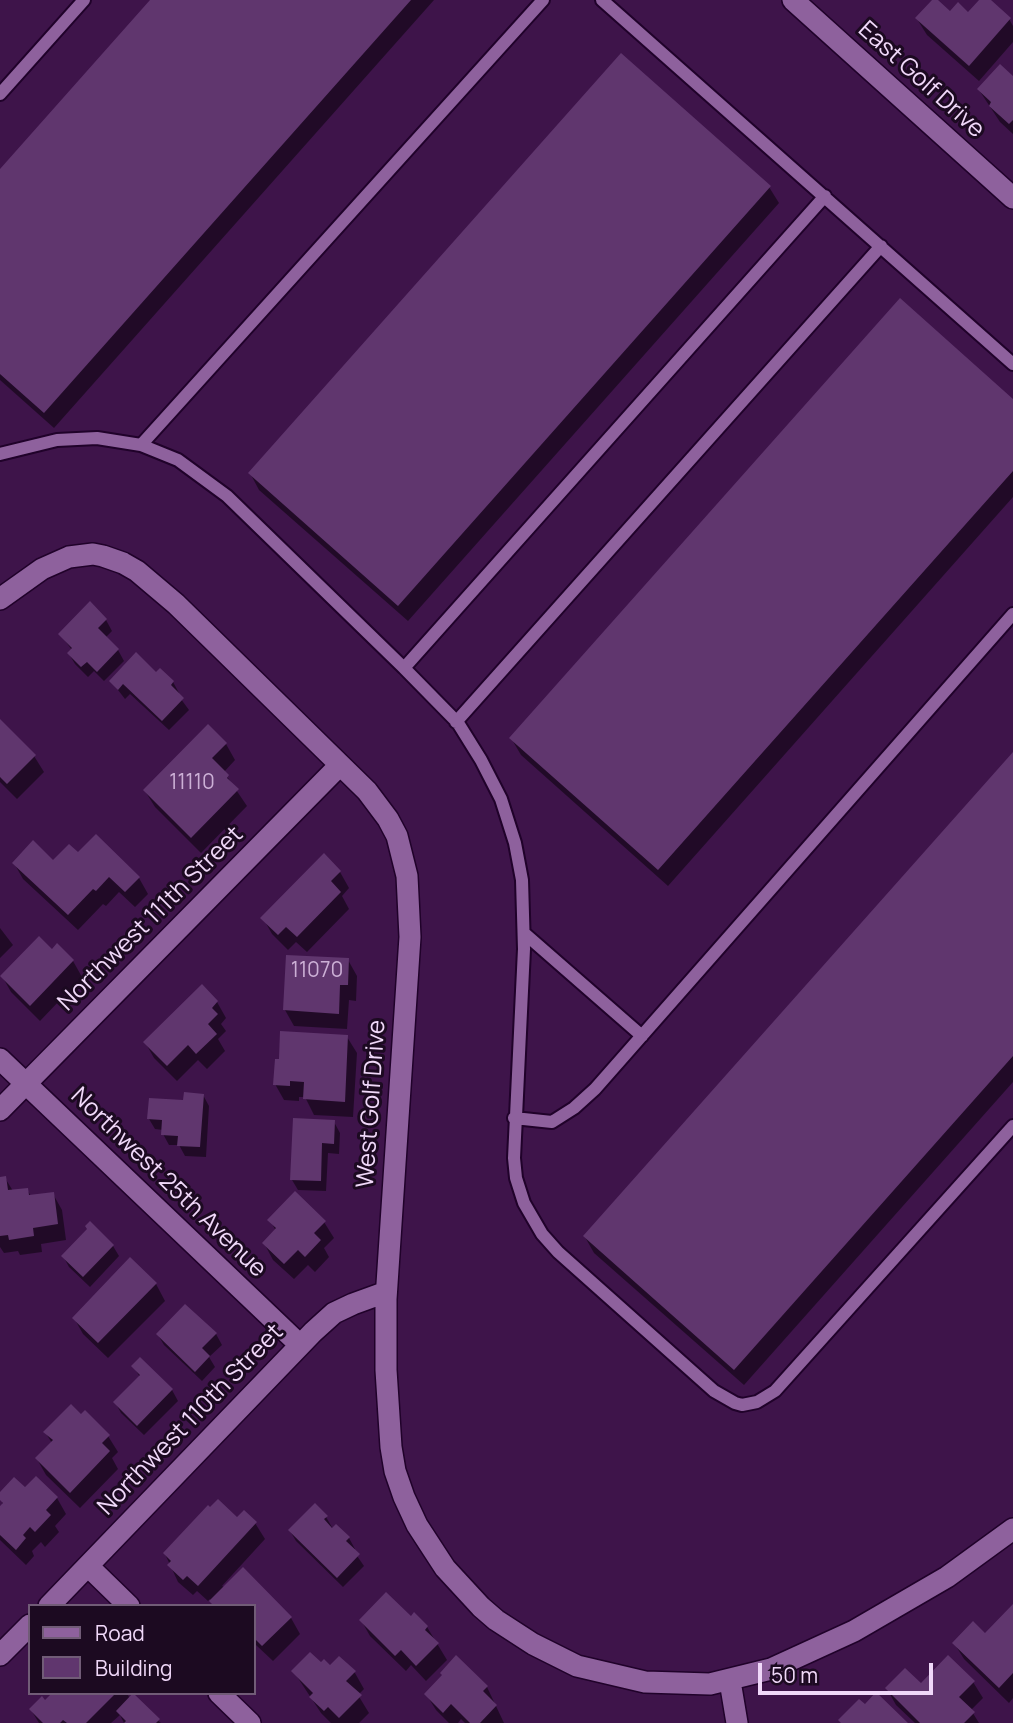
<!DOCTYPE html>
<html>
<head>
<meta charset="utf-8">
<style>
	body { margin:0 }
	#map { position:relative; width:1013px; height:1723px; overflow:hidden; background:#3e144a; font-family:Manrope,sans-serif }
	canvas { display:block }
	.legend { position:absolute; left:28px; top:1604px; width:228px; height:91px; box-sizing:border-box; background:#1c0a21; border:2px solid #715c77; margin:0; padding:9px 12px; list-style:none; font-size:21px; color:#f0d8f9 }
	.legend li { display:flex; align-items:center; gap:14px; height:35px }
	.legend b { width:35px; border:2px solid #715c77 }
	.scale { position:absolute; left:758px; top:1663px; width:175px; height:32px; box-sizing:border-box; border:4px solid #f0d8f9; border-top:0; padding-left:9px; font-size:21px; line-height:24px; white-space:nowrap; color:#f0d8f9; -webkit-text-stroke:5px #1c0a21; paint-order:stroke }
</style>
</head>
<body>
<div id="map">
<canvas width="1013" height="1723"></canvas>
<ul class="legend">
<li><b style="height:9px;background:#8e619d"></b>Road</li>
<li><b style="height:19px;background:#60366e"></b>Building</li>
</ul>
<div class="scale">50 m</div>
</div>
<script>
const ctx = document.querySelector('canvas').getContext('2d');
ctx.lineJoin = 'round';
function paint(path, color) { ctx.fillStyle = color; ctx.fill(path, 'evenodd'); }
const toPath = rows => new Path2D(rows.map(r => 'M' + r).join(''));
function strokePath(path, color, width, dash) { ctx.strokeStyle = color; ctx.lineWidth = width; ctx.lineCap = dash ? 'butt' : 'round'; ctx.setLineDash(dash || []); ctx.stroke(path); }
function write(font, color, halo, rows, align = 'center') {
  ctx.font = font + ' Manrope,sans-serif'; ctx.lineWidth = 6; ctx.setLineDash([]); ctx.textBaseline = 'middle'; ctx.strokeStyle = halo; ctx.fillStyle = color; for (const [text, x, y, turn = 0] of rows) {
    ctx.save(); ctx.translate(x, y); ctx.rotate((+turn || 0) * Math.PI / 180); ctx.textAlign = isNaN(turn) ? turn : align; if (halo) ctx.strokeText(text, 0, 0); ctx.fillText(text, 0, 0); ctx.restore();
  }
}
paint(toPath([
	[152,0,434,0,54,428,0,380,0,172],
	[934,0,950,13,969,14,982,0,988,0,1009,19,1013,26,1013,42,979,81,927,35,917,19],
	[1013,79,1013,134,1000,122,979,90],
	[769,187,779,203,408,621,259,490,250,473],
	[1013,401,1013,497,668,886,521,755,511,738],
	[106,620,112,631,105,638,118,650,124,661,104,681,94,671,88,677,75,664,69,654,72,650,60,634],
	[160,671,173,682,179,693,178,695,189,710,169,730,130,694,125,699,111,681,156,674],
	[0,722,34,756,44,772,17,799,0,782],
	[226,744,235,760,224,772,247,806,201,853,155,807,145,791],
	[1013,755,1013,1082,744,1385,594,1253,585,1237],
	[78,855,139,878,148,894,135,907,119,892,106,906,103,904,78,930,23,879,14,863,53,863],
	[340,872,349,888,342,896,349,909,307,952,296,942,288,950,272,934,263,918],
	[0,928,13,945,0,958],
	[52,951,73,961,82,977,40,1021,11,992,2,976],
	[348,960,357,976,356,1001,349,1000,347,1029,294,1026,285,1010],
	[201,986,217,1002,226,1018,221,1024,226,1031,218,1039,225,1051,207,1069,198,1060,177,1081,154,1058,145,1042],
	[347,1037,357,1053,353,1117,314,1115,305,1097,299,1097,299,1101,284,1100,275,1084],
	[203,1095,209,1106,206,1157,185,1156,179,1145,169,1145,163,1134,163,1130,155,1129,149,1119],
	[334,1122,340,1133,339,1154,328,1153,326,1191,298,1190,292,1180],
	[0,1178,5,1178,13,1191,27,1190,31,1196,53,1194,62,1210,66,1240,41,1244,42,1252,20,1255,18,1251,4,1253,0,1247],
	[270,1220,324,1222,334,1238,324,1248,329,1257,315,1272,308,1265,294,1279,273,1260,264,1243,276,1231],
	[113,1246,119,1256,90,1287,69,1267,63,1256],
	[130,1259,156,1284,165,1301,108,1358,83,1334,74,1318],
	[185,1306,216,1334,222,1345,209,1357,215,1367,202,1381,164,1345,158,1335],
	[140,1359,172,1390,178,1401,144,1435,121,1413,115,1402,140,1377,133,1366],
	[45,1432,108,1436,118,1452,112,1458,118,1469,80,1508,46,1475,37,1459,52,1443],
	[0,1494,57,1498,66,1514,55,1526,59,1532,45,1547,41,1542,32,1551,34,1556,26,1565,0,1540,0,1509,3,1505],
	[326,1517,333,1529,336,1526,349,1538,355,1549,353,1550,364,1566,343,1587,296,1541,290,1531],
	[237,1520,255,1523,265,1539,222,1586,291,1618,300,1634,273,1661,256,1645,254,1648,254,1606,214,1606,210,1599,208,1601,197,1591,193,1595,178,1582,165,1554],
	[1013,1609,1013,1698,1009,1703,964,1659,954,1643,985,1635],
	[411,1619,427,1627,447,1660,426,1681,411,1665,406,1671,370,1636,361,1620],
	[339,1658,355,1673,364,1689,358,1695,369,1713,359,1723,331,1723,321,1713,294,1672,321,1664,330,1668],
	[973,1682,983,1698,971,1710,979,1723,915,1723,896,1705,887,1689],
	[487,1687,504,1723,465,1723,461,1719,458,1723,449,1723,436,1710,426,1694],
	[54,1693,127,1693,130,1699,161,1723,124,1723,120,1715,111,1723,39,1723,31,1710,45,1703]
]), '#0007');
paint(toPath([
	[150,0,411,0,44,413,0,374,0,169],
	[932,0,938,0,950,11,958,2,968,12,979,0,991,0,1011,18,969,66,915,18],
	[621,53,771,186,398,606,248,473],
	[1000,64,1013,76,1013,120,1009,124,989,106,991,102,977,89],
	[900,298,1013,399,1013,471,658,870,509,738],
	[90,601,107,619,98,628,119,649,97,672,87,662,81,667,67,653,72,648,58,634],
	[136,652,156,672,160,668,174,681,171,685,184,698,162,721,123,684,118,690,109,681],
	[0,719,36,755,7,784,0,777],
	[208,724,227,743,212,758,229,775,227,778,239,789,191,838,143,790],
	[1013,752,1013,1056,734,1370,583,1236],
	[96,834,140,877,125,892,109,877,96,891,93,889,68,915,12,863,33,840,53,860,69,844,78,852],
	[324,853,341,871,331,881,341,892,297,937,286,927,278,935,260,918],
	[39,936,52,949,57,943,74,960,30,1006,0,976],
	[286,955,349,958,348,985,340,985,339,1014,283,1010],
	[202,984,218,1001,212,1008,218,1014,208,1024,217,1034,196,1054,188,1045,167,1066,143,1042],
	[280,1031,348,1035,345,1102,303,1099,304,1082,290,1081,290,1086,273,1085,275,1059,279,1059],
	[184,1092,204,1094,200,1147,177,1146,178,1136,161,1135,162,1120,147,1119,149,1098,183,1100],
	[293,1118,335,1120,334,1144,322,1143,321,1181,290,1180],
	[6,1176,8,1190,28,1188,29,1195,54,1192,58,1224,33,1228,34,1236,9,1240,8,1235,0,1236,0,1177],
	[295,1191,326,1221,314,1233,321,1240,305,1257,298,1250,284,1264,262,1243,276,1228,267,1220],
	[90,1221,114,1245,83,1277,61,1256,87,1229,85,1226],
	[130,1257,157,1283,98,1343,72,1318],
	[185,1304,217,1333,202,1348,210,1356,195,1372,156,1334],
	[140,1357,173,1389,137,1426,113,1402,140,1375,131,1366],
	[71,1404,81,1414,85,1410,110,1435,102,1443,110,1451,70,1493,35,1458,53,1440,43,1432],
	[36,1476,58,1497,46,1510,51,1515,35,1532,30,1527,23,1535,26,1538,16,1550,0,1535,0,1506,3,1503,0,1500,0,1492,14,1477,25,1487],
	[218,1499,237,1517,244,1510,257,1522,198,1586,187,1576,183,1580,167,1565,171,1561,163,1553,208,1505,210,1507],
	[315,1503,328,1516,324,1519,332,1528,336,1524,350,1537,346,1541,360,1554,337,1578,288,1530],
	[243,1567,292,1617,262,1646,254,1638,254,1606,214,1606,209,1601],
	[386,1592,411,1616,414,1612,428,1626,425,1630,439,1643,416,1666,401,1650,395,1656,359,1620],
	[1013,1604,1013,1673,999,1688,952,1643,973,1621,985,1633],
	[310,1652,321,1662,324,1659,330,1665,339,1656,356,1671,346,1681,362,1695,339,1718,328,1707,324,1711,309,1697,313,1693,291,1671],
	[456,1655,488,1686,483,1691,497,1705,480,1723,470,1723,451,1704,443,1713,424,1694,442,1675,440,1673],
	[948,1655,975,1681,959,1697,975,1712,964,1723,920,1723,885,1688,905,1668,921,1683],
	[876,1692,908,1723,841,1723,838,1720,859,1699,865,1704],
	[52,1693,116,1693,86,1723,67,1723,63,1720,60,1723,43,1723,29,1709,42,1696,45,1700],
	[133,1693,160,1719,156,1723,124,1723,126,1721,116,1711]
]), '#60366e');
const service = toPath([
	[602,0,1013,364],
	[0,94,84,0],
	[141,445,543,0],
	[0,454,57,440,97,438,141,445,178,460,227,496,404,668,458,723,481,760,501,799,515,843,522,880,524,949,514,1158,516,1178,524,1203,542,1234,558,1252,714,1391,735,1403,742,1405,757,1402,775,1391,1013,1126],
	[404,668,825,196],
	[456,722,881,246],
	[524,933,642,1036],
	[514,1118,552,1122,574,1108,595,1089,1013,614]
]);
const minor = toPath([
	[793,0,1013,198],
	[0,599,42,569,69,557,93,554,103,556,123,563,137,571,176,604,367,791,388,819,397,836,407,876,410,937,386,1299,386,1370,391,1447,395,1471,404,1497,417,1525,445,1568,481,1607,496,1620,533,1644,577,1666,645,1682,710,1684,771,1669,854,1631,947,1577,1013,1529],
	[0,1059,300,1345],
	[0,1110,340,765],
	[88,1566,129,1606],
	[49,1606,313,1332,334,1313,353,1304,386,1292],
	[0,1655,30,1625],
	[730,1681,737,1723],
	[219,1693,250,1723]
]);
strokePath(service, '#20022a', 16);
strokePath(minor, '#20022a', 24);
strokePath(service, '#8e619d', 12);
strokePath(minor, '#8e619d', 21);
write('21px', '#ccb0d6', null, [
	["11110",192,783],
	["11070",317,971]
]);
write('24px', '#f0d8f9', '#1c0a21', [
	["East Golf Drive",921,80,42],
	["Northwest 111th Street",151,919,-45],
	["West Golf Drive",372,1104,-86],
	["Northwest 25th Avenue",168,1183,44],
	["Northwest 110th Street",191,1420,-46]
]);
</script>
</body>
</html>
